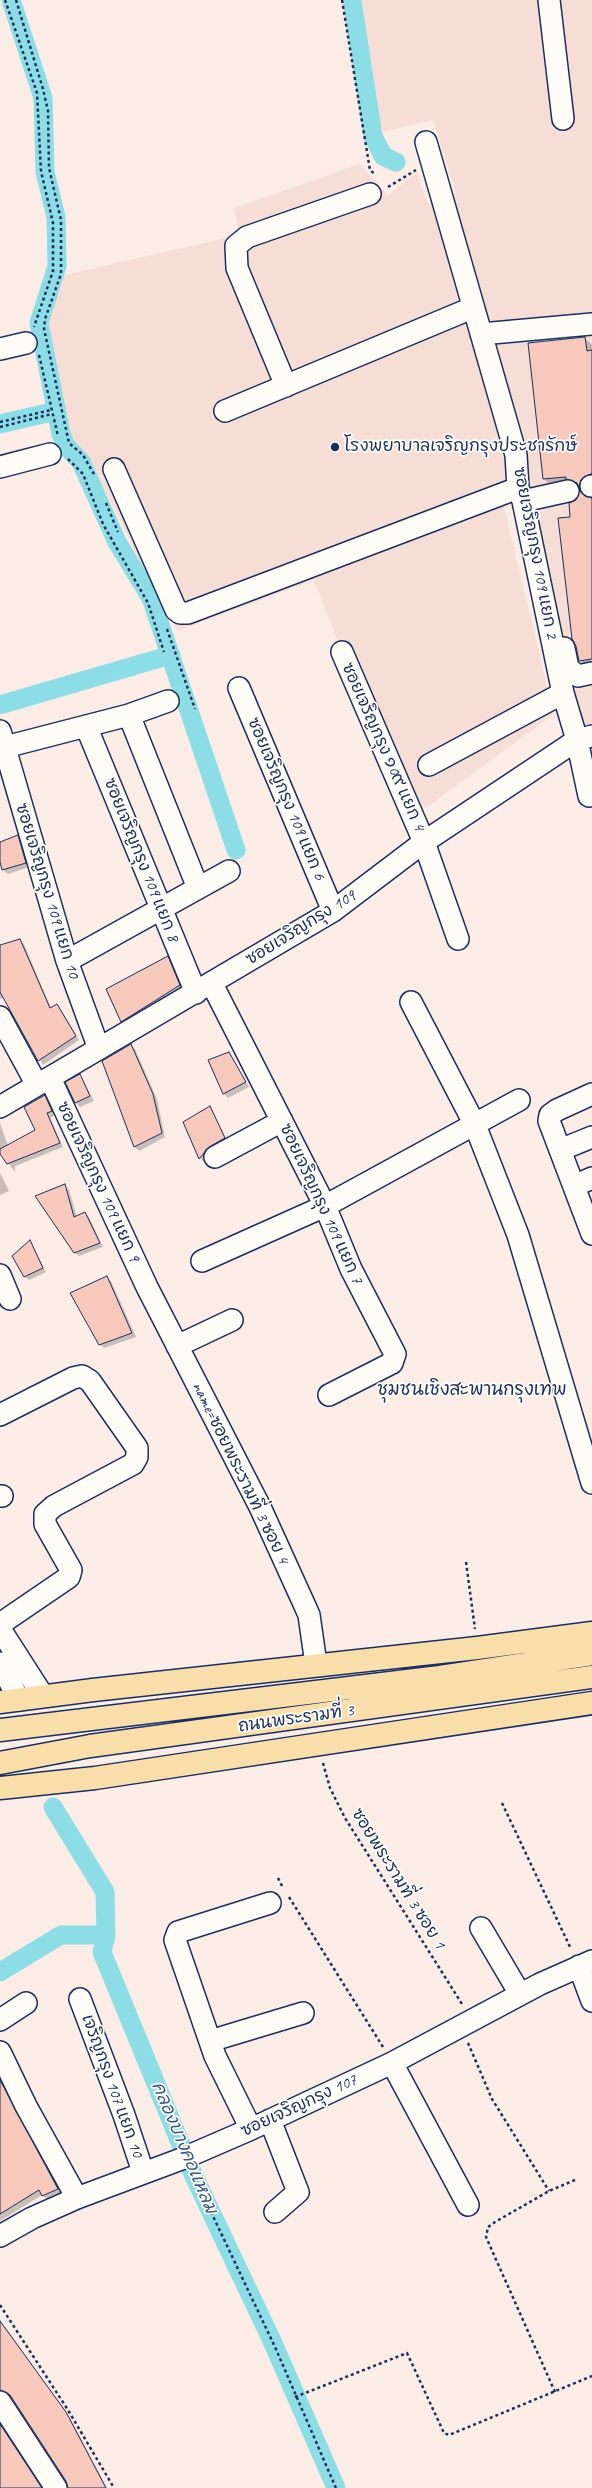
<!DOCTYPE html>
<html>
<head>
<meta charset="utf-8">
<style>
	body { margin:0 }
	canvas { display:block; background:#fbede5 }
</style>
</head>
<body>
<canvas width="592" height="2488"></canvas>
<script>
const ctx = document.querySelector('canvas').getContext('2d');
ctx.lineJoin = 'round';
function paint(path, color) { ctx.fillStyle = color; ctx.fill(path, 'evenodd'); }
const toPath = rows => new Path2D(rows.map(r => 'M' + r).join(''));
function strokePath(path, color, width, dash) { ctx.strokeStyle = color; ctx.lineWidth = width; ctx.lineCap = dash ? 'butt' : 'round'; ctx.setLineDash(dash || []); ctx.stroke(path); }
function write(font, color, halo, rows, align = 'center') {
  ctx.font = font + ' Caveat,"Playpen Sans Thai",sans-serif'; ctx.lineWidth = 3.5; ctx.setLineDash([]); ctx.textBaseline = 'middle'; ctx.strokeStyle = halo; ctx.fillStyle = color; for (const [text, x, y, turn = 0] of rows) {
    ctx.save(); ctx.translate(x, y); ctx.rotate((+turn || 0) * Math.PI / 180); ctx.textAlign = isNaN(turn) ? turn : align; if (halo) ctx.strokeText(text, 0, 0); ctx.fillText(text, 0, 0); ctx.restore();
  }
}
paint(toPath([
	[362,0,592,0,592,723,581,726,527,490,502,499,554,714,408,821,314,580,178,631,164,609,86,453,71,440,47,328,64,275,239,235,234,208,360,164,388,195,417,172,427,203,456,194,433,120,382,132]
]), '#f6ded7');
paint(toPath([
	[585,338,592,345,591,498,580,491,592,499,591,672,580,660,572,518,580,491,576,488,556,490,544,479],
	[18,836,22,841,29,867,8,874,3,870,0,859,0,843],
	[20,940,24,944,51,1008,57,1006,61,1010,79,1040,43,1065,4,997,0,999,0,946],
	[168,958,172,962,183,989,126,1025,121,1021],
	[131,1045,135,1049,157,1099,165,1137,139,1151,135,1147,104,1061],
	[228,1053,249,1087,228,1098,224,1094,209,1061],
	[80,1075,94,1101,80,1107,76,1102],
	[44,1096,55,1115,50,1118,63,1147,15,1166,15,1172,0,1152,0,1123,8,1146,36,1130],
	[210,1108,228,1142,213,1151,204,1162,200,1158,184,1123],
	[0,1173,9,1191,0,1195],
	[64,1185,69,1190,77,1217,85,1213,89,1217,103,1247,79,1256,74,1252],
	[30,1241,46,1272,29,1280,24,1276],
	[107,1277,111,1281,136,1337,104,1348,100,1344],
	[0,2077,62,2193,47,2199,42,2195,0,2221],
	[0,2320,69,2416,107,2488,67,2488,67,2481,9,2394,0,2394]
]), '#0003');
strokePath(toPath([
	[11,0,43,98,45,172,56,217,57,266,39,323,61,434,66,446,81,462,117,542,151,598,236,850],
	[352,0,373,136,383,156,396,162],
	[0,424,56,411],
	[0,705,171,655],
	[53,1807,105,1892,106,1935,102,1952,193,2174,273,2343,336,2488],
	[0,1972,61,1935,106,1935]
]), '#8cdde5', 19);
const building = toPath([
	[585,337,587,351,592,350,592,473,581,480,579,488,577,483,566,479,566,477,543,479,528,343,585,337],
	[580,489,585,496,592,498,592,659,579,661,576,646,572,639,558,518,570,517,569,503,576,500,580,489],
	[18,835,26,863,2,870,0,862,0,842,18,835],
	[20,939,50,1008,57,1004,76,1036,38,1061,0,992,0,945,20,939],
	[168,956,180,985,121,1022,106,989,168,956],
	[131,1044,153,1094,162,1133,134,1147,102,1061,131,1044],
	[229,1052,246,1082,223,1094,208,1060,229,1052],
	[80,1074,90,1096,75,1103,65,1082,80,1074],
	[45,1095,52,1111,47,1113,60,1143,7,1164,0,1154,0,1149,35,1130,24,1107,45,1095],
	[210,1106,225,1138,209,1147,199,1159,183,1122,210,1106],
	[65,1184,74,1217,85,1212,100,1243,74,1253,35,1196,65,1184],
	[30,1240,43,1268,24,1277,12,1256,30,1240],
	[107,1276,132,1333,99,1345,70,1293,107,1276],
	[0,2080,58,2189,42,2196,39,2190,0,2214,0,2080],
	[0,2321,66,2412,106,2488,68,2488,66,2481,10,2395,0,2390,0,2321],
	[0,2424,42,2488,0,2488,0,2424]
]);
paint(building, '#f7c9bc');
strokePath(building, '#1b2f5e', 1);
const minor = toPath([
	[549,0,563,119],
	[426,142,516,455,518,488,523,501,563,693,577,740,589,796],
	[481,334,592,324],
	[0,349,26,343],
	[286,386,237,268,236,246,247,237,370,194],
	[225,411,472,308],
	[0,467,50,454],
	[114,469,176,610,180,613,188,613,518,488],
	[591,486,592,486],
	[523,501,568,491],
	[564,648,568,668,578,676,592,673],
	[342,652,424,842,458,939],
	[239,688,333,911],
	[129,715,198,888],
	[86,726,196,993],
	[0,731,67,961,99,1049],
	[5,747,129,715,168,701],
	[429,765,563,693],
	[67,961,229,871],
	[212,984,325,1206,351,1269,395,1354,392,1363,329,1395],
	[411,1002,475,1125,518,1235,592,1483],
	[0,1017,37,1085],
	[50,1078,147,1287,260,1507,305,1606,309,1615,316,1664],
	[592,1094,557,1110,550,1115,549,1121,592,1234],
	[0,1107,333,911,424,842,577,740,592,736],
	[560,1150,592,1137],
	[215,1157,282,1121],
	[574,1186,592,1178],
	[202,1261,325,1206,519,1100],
	[0,1275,10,1299],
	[177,1346,232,1320],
	[0,1415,73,1378,82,1376,90,1381,137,1448,137,1457,133,1464,54,1506,45,1514,45,1524,71,1570,69,1577,0,1624],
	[0,1496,2,1496],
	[0,1629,43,1696],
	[0,1663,19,1700],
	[481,1928,520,1994],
	[579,1966,592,2001],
	[80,1999,124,2115,143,2172],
	[0,2020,26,2003],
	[210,2041,303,2013],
	[0,2052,26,2106,77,2198],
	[392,2063,468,2205],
	[270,2120,298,2192,275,2212],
	[251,2129,215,2056,175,1940,178,1932,270,1903],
	[0,2236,32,2218,77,2198,184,2158,251,2129,392,2063,540,1984,592,1961],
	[0,2402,56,2488]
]);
const major = toPath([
	[0,1702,93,1690,477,1648,592,1633],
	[0,1730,440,1677,592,1654],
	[0,1763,90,1746,592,1677],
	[0,1788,95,1778,592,1703]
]);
strokePath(minor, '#1b2f5e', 24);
strokePath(major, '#1b2f5e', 25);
strokePath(toPath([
	[5,0,37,93,41,171,53,223,53,271,34,327],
	[16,0,43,89,48,111,49,168,61,220,61,274,45,319,44,329,69,443,83,455,95,476],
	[342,0,370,170,376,175],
	[388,187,416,170],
	[39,355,58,436],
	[0,422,51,410],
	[0,427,52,414],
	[68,459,83,474,103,524,148,603,164,652],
	[106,503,118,532],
	[167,629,195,709],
	[466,1562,475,1629],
	[323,1763,330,1788,345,1818,462,2004],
	[502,1803,571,1949],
	[278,1878,283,1888],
	[289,1897,383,2047],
	[468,2043,492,2099,549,2191],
	[193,2174,275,2347,336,2488],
	[0,2305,68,2410,114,2488],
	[555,2392,486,2237,488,2227,495,2222,549,2191,575,2180],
	[295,2397,407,2353,444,2433,449,2435,592,2376]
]), '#1b2f5e', 2.5, [3, 3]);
strokePath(minor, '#fdfcf7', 21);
strokePath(major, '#f9deab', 22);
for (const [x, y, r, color] of [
	[335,447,5,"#1b2f5e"]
]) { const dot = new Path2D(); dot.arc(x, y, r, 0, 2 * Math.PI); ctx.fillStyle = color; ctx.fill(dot); strokePath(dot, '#fdfcf7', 1.5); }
write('17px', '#1b2f5e', '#fdfcf7', [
	["โรงพยาบาลเจริญกรุงประชารักษ์",344,447]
], 'left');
write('17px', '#1b2f5e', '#fdfcf7', [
	["ซอยเจริญกรุง 109 แยก 2",535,553,79],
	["ซอยเจริญกรุง ๑0๙ แยก 4",383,747,66],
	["ซอยเจริญกรุง 109 แยก 6",286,799,67],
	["ซอยเจริญกรุง 109 แยก 8",141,860,68],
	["ซอยเจริญกรุง 109 แยก 10",47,891,73],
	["ซอยเจริญกรุง 109",301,928,-32],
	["ซอยเจริญกรุง 109 แยก 9",98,1182,65],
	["ซอยเจริญกรุง 109 แยก 7",321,1204,65],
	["name=ซอยพระรามที่ 3 ซอย 4",240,1473,64],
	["ถนนพระรามที่ 3",296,1719,-8],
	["ซอยพระรามที่ 3 ซอย 1",398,1879,58],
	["เจริญกรุง 107 แยก 10",112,2086,70],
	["ซอยเจริญกรุง 107",299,2106,-25]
]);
write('18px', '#1b2f5e', '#fdfcf7', [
	["ชุมชนเชิงสะพานกรุงเทพ",472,1390]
]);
write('italic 18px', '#375a80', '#fdfcf7', [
	["คลองบางคอแหลม",184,2148,67]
]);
</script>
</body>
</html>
